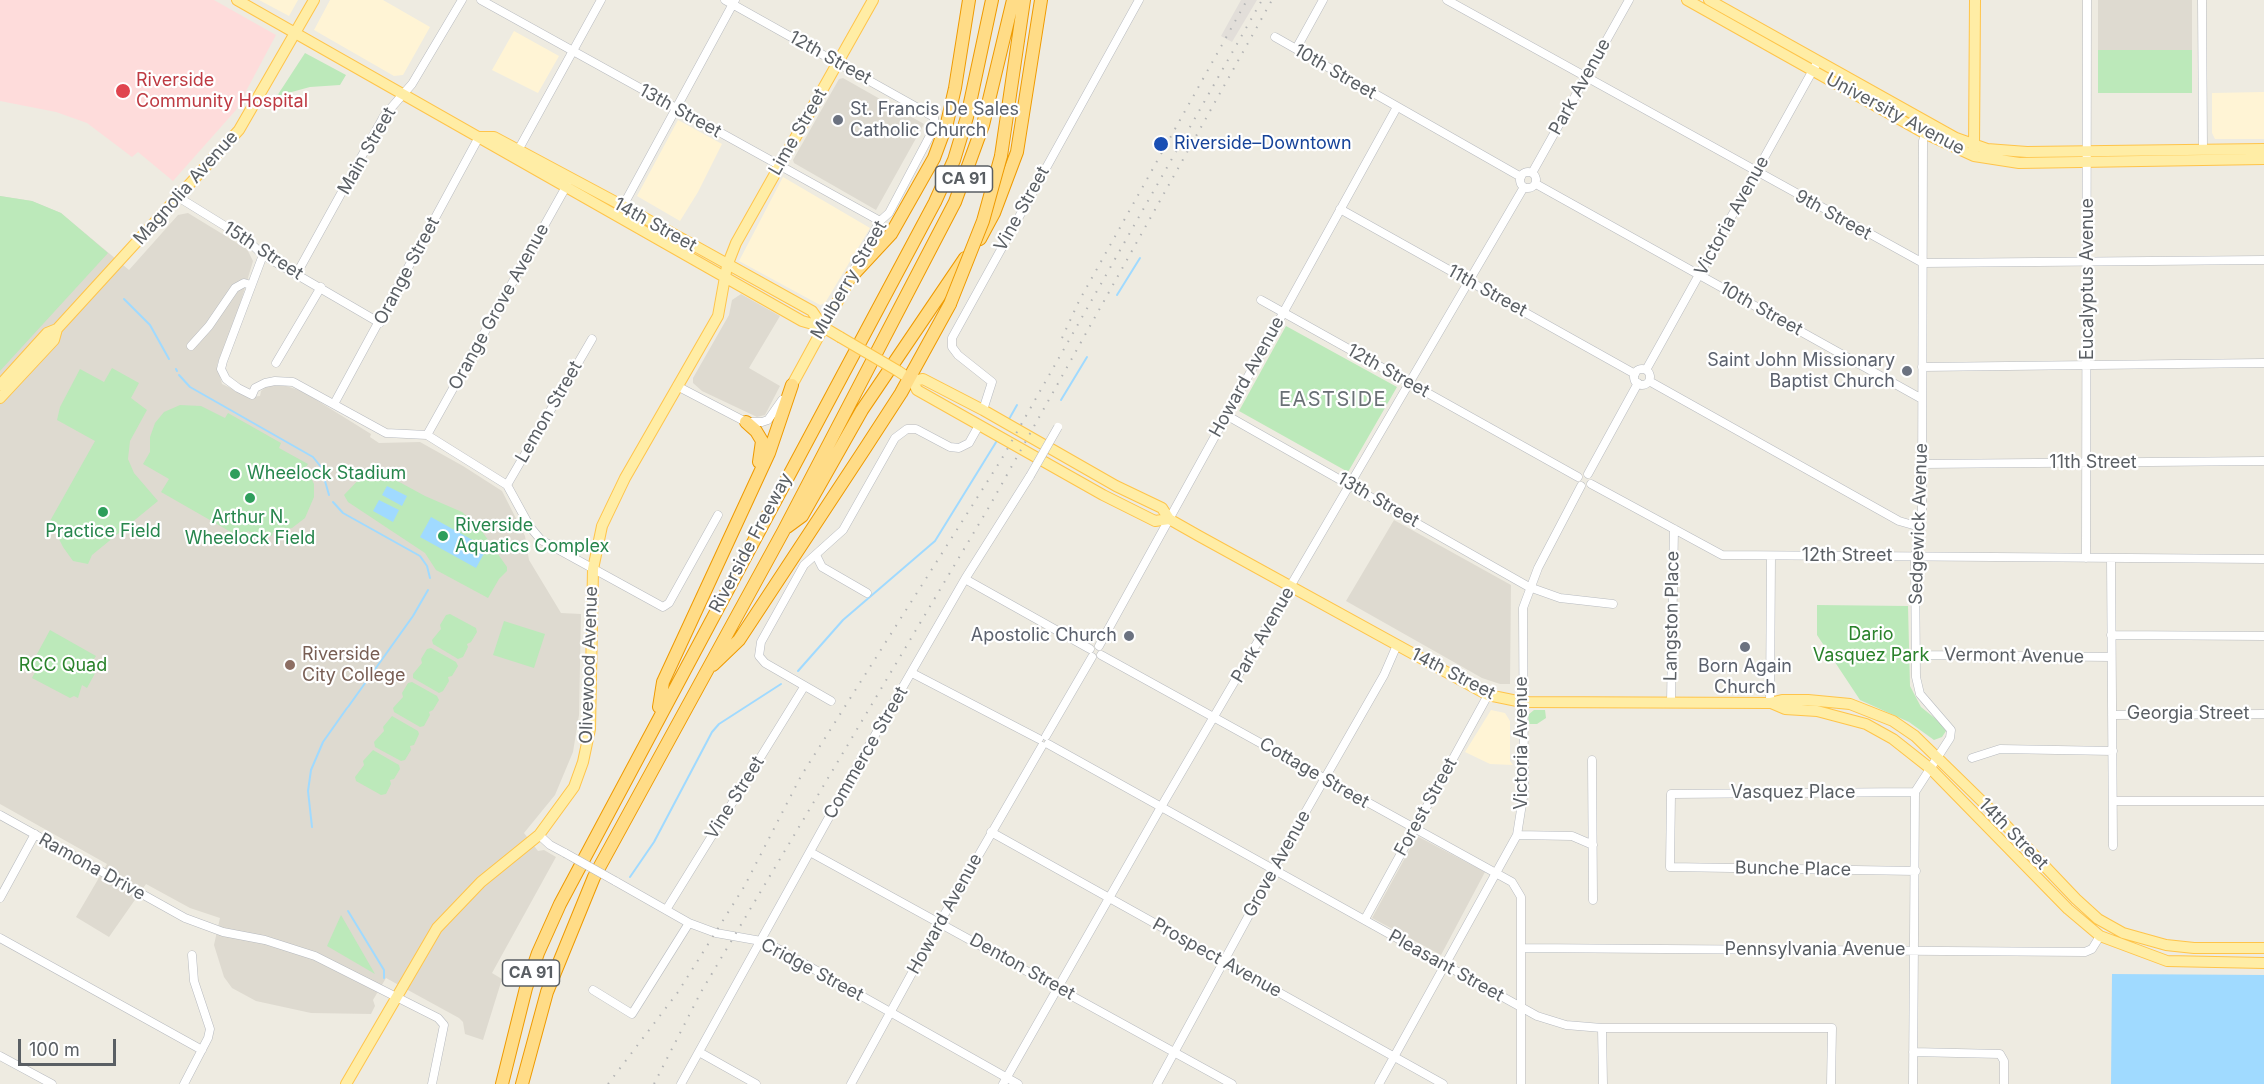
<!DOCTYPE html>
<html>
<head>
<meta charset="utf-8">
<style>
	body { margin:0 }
	#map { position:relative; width:2264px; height:1084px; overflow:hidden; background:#eeebe1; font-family:Inter,sans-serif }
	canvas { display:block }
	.scale { position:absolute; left:18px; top:1039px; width:98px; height:27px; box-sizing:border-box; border:3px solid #5a5f64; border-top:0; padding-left:8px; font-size:18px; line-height:21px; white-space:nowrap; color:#5a5f64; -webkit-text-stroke:4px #fff; paint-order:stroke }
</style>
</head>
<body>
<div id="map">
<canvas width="2264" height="1084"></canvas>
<div class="scale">100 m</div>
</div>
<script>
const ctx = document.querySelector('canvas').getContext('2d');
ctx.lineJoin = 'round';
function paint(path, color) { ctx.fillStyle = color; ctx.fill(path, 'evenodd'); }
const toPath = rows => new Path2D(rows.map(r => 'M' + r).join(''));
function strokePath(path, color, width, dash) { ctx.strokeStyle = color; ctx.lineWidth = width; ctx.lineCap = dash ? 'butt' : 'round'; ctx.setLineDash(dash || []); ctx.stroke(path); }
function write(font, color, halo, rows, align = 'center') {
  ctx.font = font + ' Inter,sans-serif'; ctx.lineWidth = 4.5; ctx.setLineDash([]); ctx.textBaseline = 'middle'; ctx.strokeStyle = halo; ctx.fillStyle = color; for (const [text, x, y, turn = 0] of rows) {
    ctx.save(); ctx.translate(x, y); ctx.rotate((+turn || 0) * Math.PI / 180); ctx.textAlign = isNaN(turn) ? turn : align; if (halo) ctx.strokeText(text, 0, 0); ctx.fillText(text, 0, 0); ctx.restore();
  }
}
paint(toPath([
	[259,0,298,0,289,16],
	[330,0,383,0,430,27,403,75,394,76,314,30],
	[514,31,559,56,538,93,492,70],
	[2264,92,2264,139,2215,139,2212,133,2212,93],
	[678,120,722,144,698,192,680,221,637,196],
	[783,177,870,228,825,303,820,305,739,261],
	[1491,710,1505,713,1510,721,1510,761,1513,765,1490,764,1465,752]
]), '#fff4d5');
paint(toPath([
	[1241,0,1257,0,1232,42,1221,36]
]), '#e2ded9');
paint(toPath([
	[2098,0,2192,0,2192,93,2098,93],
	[843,78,924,124,876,210,794,163,793,160,839,79],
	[0,196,32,201,61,213,129,270,178,215,188,213,247,249,253,261,239,308,217,365,222,384,250,397,260,396,261,391,269,385,286,386,302,391,371,434,370,437,379,443,420,442,463,466,502,491,525,536,529,560,561,613,581,614,579,715,573,752,555,795,524,833,538,851,544,850,556,857,492,973,502,979,483,1040,465,1034,463,1022,459,1018,386,978,373,1000,375,1006,371,1014,311,1013,256,1001,232,988,224,977,214,945,220,918,190,908,146,884,109,937,76,917,107,864,0,804],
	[741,294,780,316,749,368,780,386,765,415,757,417,702,391,693,383,693,378,729,315,732,300],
	[1394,520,1511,585,1510,684,1500,684,1482,678,1346,601],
	[1417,836,1485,872,1441,955,1372,918]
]), '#dedad0');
paint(toPath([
	[0,0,214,0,276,35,236,110,173,181,138,152,132,157,87,123,56,112,0,101]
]), '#fedcdb');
paint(toPath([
	[2098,50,2192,50,2192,93,2098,93],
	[305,53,346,75,340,85,310,87,277,96],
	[0,196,32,201,61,213,108,253,0,371],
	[1286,326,1397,387,1348,472,1239,411],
	[112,368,139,383,131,398,147,410,130,441,128,459,134,473,158,501,92,555,88,564,73,561,63,547,50,521,95,441,57,420,60,407,80,369,104,382],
	[180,405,201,406,225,418,228,413,281,443,279,448,308,464,306,467,314,484,314,497,305,518,292,528,273,532,272,536,256,535,248,531,243,539,161,492,169,479,143,464,150,452,150,437,155,423,164,412],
	[365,473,375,473,392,478,425,496,462,512,479,527,507,567,507,571,499,579,488,598,436,570,425,553,348,502,344,495],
	[1817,605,1908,606,1910,686,1921,707,1942,724,1946,731,1942,737,1934,740,1909,722,1860,700,1817,635],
	[450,614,476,628,477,632,471,642,467,644,468,647,463,657,458,659,433,644,432,640,441,629,440,625,446,615],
	[504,621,545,634,534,668,493,655],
	[50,630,96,656,92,662,99,666,87,688,82,685,78,698,74,696,70,698,32,678,37,668,31,665],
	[431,648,456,662,458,666,452,676,448,677,449,681,443,691,439,693,413,678,413,674,422,663,421,659,427,649],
	[412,682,437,696,439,700,433,710,429,712,430,715,424,726,420,727,394,712,393,708,403,697,402,693,408,683],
	[1534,710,1545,710,1546,718,1537,724,1529,724,1528,715],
	[392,716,418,731,419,734,414,745,410,746,411,750,405,760,401,761,375,747,374,742,384,731,383,727],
	[373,750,399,765,400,769,394,779,390,780,391,784,386,794,381,795,356,781,355,777,364,765,363,761],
	[341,915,375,974,327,946]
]), '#bce9ba');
paint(toPath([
	[387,486,407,496,402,506,382,495],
	[379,500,399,510,393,522,373,511],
	[431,517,487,548,476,568,420,537],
	[2112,974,2264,975,2264,1084,2111,1084]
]), '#a0daff');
strokePath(toPath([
	[1117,295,1140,258],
	[124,299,150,325,169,359],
	[176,369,177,371],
	[179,375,190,387,313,457,321,467,329,495],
	[1061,400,1087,357],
	[1008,421,1017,405],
	[333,502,343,513,420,556,427,566,430,578],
	[798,671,843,620,935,541,998,439],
	[348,707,413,616,428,590],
	[312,827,308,791,311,770,323,742,347,708],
	[630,877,654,842,712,732,719,724,781,684],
	[348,911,384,970,384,978]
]), '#a0daff', 2);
const minor = toPath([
	[481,0,880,221],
	[725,0,934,117,934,128,889,213,880,221,852,273],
	[1447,0,1923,263,2264,260],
	[2202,0,2203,149],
	[1275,37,1521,177],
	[1296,49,1323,0],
	[516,154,601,0],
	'1520 180a8 8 0 1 1 16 0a8 8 0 1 1-16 0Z',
	[1532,173,1629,0],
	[1536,184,1922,399],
	[178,197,246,239,263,255,380,323],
	[623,206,735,0],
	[1340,209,1635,374],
	[263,255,223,361,221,369,226,379,238,388,252,395,255,388,265,383,275,381,293,382,386,433,427,435,507,485,530,527,541,540,663,607,669,603,718,515],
	[296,275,384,116,412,84,462,0],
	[1261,300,1578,477],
	[191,346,209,326,235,288,244,283,251,285],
	[276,363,321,287],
	[1922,367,2264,363],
	'1634 377a8 8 0 1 1 16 0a8 8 0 1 1-16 0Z',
	[1646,370,1818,61],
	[1649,381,1899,521,1920,527],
	[677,386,746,422,762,422,768,420,782,400],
	[334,404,479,137],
	[983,410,992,382,958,355,952,347,952,338,1139,0],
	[1226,415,1529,587,1560,598,1613,604],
	[427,435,567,185],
	[1922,464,2264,461],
	[1588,474,1638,383],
	[1591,484,1722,555,2264,559],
	[507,485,592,339],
	[816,555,822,567,867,593],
	[2086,558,2087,0],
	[2111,558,2113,846],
	[965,579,1090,649],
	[2111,635,2264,636],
	[1099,646,1397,107],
	[1101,655,1512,882,1521,897,1521,1084],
	[1916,655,2111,657],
	[912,673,1039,739],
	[831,701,765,663,759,656,761,642,804,565,843,530,895,438,907,429,916,429,950,447,959,448,969,443,978,427],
	[1671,702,1674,529],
	[1770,703,1771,556],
	[2112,715,2264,714],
	[1046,736,1092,657],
	[1048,744,1537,1016,1566,1025,1602,1028,1832,1028,1831,1084],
	[1972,758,2000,749,2113,751],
	[1592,760,1593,900],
	[1915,792,1671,794,1670,867,1916,871],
	[2113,801,2264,801],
	[0,815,185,918,223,932,265,940,315,956,438,1018,444,1025,432,1084],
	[991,832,1443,1084],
	[539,835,550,845,565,853],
	[1517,835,1572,836,1593,845],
	[810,852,1232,1084],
	[615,881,689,923,716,933,761,941,771,945,1018,1084],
	[0,898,35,834],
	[666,910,804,687],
	[1365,919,1488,695],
	[0,938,202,1050],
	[1522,948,2085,952,2092,949,2100,936],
	[593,990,632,1014,689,923],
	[1602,1028,1603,1084],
	[699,1052,756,1084],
	[1913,1052,2000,1054,2004,1061,2004,1084],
	[0,1056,52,1084],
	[184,1084,208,1038,210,1029,194,981,192,955],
	[681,1084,863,756,965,579,1030,476],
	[851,1084,940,922,1042,746],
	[1003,1084,1161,807,1524,187],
	[1157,1084,1298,825,1384,675,1397,645],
	[1379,1084,1517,835,1524,791,1523,608,1538,568,1581,486],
	[1913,1084,1915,792,1950,738,1951,730,1920,694,1916,677,1915,557,1922,511,1923,141,1926,130]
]);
const major = toPath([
	[237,0,802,321,823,327,840,337],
	[1687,0,1924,133,1974,156,2019,163,2264,159],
	[1709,0,1956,138,1987,149,2027,152,2264,149],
	[479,137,494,137,623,206,812,311,823,327],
	[1974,150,1975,0],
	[898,371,913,381,923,379,983,410,1116,486,1162,508,1169,519,1199,536,1488,695,1522,702,1770,703,1782,700,1808,700,1850,704,1893,721,1915,736,1997,816,2076,899,2098,919,2123,933,2166,945,2194,948,2264,948],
	[913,381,917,390,1103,495,1155,521,1169,519],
	[0,385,47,333,57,329],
	[792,385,851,277],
	[0,398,54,340,57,329,239,130,314,0],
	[1771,703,1785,709,1817,711,1866,724,1893,739,1931,769,2068,909,2100,936,2167,961,2264,963],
	[346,1084,437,928,481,882,539,835,574,787,583,762,590,729,593,569,602,526,625,478,718,316,727,266,736,243,873,0]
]);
const highway = toPath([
	[1001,156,1024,0],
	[980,239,994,213,1017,152,1041,0],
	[851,277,891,234,934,158,947,123,955,88,969,0],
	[746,422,756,431,762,441,759,462],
	[787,527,802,516,862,410,965,258],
	[713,665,739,640,864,450,901,393,950,304],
	[659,707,663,682,769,453,792,385],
	[502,1084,526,988,538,953,560,904,935,202,954,160,967,117,992,0],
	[522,1084,547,992,594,877,784,530,955,202,983,125,1013,0]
]);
strokePath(minor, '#b7babf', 9);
strokePath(major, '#ffc449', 12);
strokePath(highway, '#ef9a00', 14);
strokePath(minor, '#fff', 8);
strokePath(major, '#ffeda5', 10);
strokePath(highway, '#ffdc87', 12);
strokePath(toPath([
	[1062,338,1079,301,1247,0],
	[608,1084,678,992,744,887,801,776,1001,460,1262,0],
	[654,1084,701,992,989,507,1272,0]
]), '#b3b4b5', 2, [1.5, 8]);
const minorBridge = toPath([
	[1030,476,1058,427],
	[565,853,615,881]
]);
const majorBridge = toPath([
	[840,337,898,371]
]);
const highwayBridge = toPath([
	[950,304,983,221,1001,156]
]);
strokePath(minorBridge, '#b7babf', 9, []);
strokePath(majorBridge, '#ffc449', 12, []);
strokePath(highwayBridge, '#ef9a00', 14, []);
strokePath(minorBridge, '#fff', 8);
strokePath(majorBridge, '#ffeda5', 10);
strokePath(highwayBridge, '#ffdc87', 12);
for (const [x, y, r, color] of [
	[123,91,8,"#e0444e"],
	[838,120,6,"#6b7280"],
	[1161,144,8,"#1a4fb4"],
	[1907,371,6,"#6b7280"],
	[235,474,6,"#2e9e5b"],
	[250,498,6,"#2e9e5b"],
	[103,512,6,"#2e9e5b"],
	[443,536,6,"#2e9e5b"],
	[1129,636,6,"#6b7280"],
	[1745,647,6,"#6b7280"],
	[290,665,6,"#8d6e63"]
]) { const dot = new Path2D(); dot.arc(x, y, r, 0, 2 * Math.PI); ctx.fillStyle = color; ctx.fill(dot); strokePath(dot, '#fff', 2); }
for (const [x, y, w] of [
	[964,179,57],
	[531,973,57]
]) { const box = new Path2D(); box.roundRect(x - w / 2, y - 13, w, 26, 4.5); ctx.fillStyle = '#fff'; ctx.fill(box); strokePath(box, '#5a5f64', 1.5); }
write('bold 16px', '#5a5f64', null, [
	["CA 91",964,179],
	["CA 91",531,973]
]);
write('18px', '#5a5f64', '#fff', [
	["12th Street",830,58,29],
	["10th Street",1335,72,30],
	["Park Avenue",1580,87,-61],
	["13th Street",680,111,29],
	["University Avenue",1895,114,28],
	["Lime Street",798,132,-60],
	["Main Street",367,151,-60],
	["Magnolia Avenue",186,188,-48],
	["Vine Street",1022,209,-61],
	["9th Street",1833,215,29],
	["Victoria Avenue",1732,216,-61],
	["14th Street",655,225,29],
	["15th Street",263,251,33],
	["Orange Street",407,271,-62],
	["Eucalyptus Avenue",2088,279,-90],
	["Mulberry Street",849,280,-60],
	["11th Street",1487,291,29],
	["Orange Grove Avenue",499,307,-61],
	["10th Street",1761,309,29],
	["12th Street",1388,371,29],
	["Howard Avenue",1247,377,-61],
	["Lemon Street",549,412,-60],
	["11th Street",2093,463],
	["13th Street",1378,500,30],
	["Sedgewick Avenue",1919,524,-88],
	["Riverside Freeway",751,543,-62],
	["12th Street",1847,556],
	["Langston Place",1672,616,-89],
	["Park Avenue",1263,635,-60],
	["Vermont Avenue",2014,656,1],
	["Olivewood Avenue",589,665,-88],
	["14th Street",1453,674,27],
	["Georgia Street",2188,714],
	["Victoria Avenue",1522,743,-90],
	["Commerce Street",866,753,-60],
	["Cottage Street",1314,773,30],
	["Vasquez Place",1793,793],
	["Vine Street",735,798,-58],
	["Forest Street",1426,807,-61],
	["14th Street",2013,834,46],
	["Grove Avenue",1277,864,-61],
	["Ramona Drive",92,867,29],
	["Bunche Place",1793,869,1],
	["Howard Avenue",945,914,-61],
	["Pennsylvania Avenue",1815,950],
	["Prospect Avenue",1217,958,29],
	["Pleasant Street",1446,966,29],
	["Denton Street",1022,967,29],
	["Cridge Street",812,970,28]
]);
write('18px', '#be3a42', '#fff', [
	["Riverside",136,81],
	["Community Hospital",136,102]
], 'left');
write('18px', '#5b616d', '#fff', [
	["St. Francis De Sales",850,110,"left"],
	["Catholic Church",850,131,"left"],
	["Saint John Missionary",1895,361],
	["Baptist Church",1895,382],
	["Apostolic Church",1117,636],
	["Born Again",1745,667,"center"],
	["Church",1745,688,"center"]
], 'right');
write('18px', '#164399', '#fff', [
	["Riverside–Downtown",1174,144]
], 'left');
write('18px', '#27864d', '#fff', [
	["Wheelock Stadium",247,474],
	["Arthur N.",250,518,"center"],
	["Wheelock Field",250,539,"center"],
	["Riverside",455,526],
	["Aquatics Complex",455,547],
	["Practice Field",103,532,"center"]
], 'left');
write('18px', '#2a822b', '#fff', [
	["Dario",1871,635],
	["Vasquez Park",1871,656],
	["RCC Quad",63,666]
]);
write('18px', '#785e54', '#fff', [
	["Riverside",302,655],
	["City College",302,676]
], 'left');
ctx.letterSpacing = '1.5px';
write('20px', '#6a7176', '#fff', [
	["EASTSIDE",1333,400]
]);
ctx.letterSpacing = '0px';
</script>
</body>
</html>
